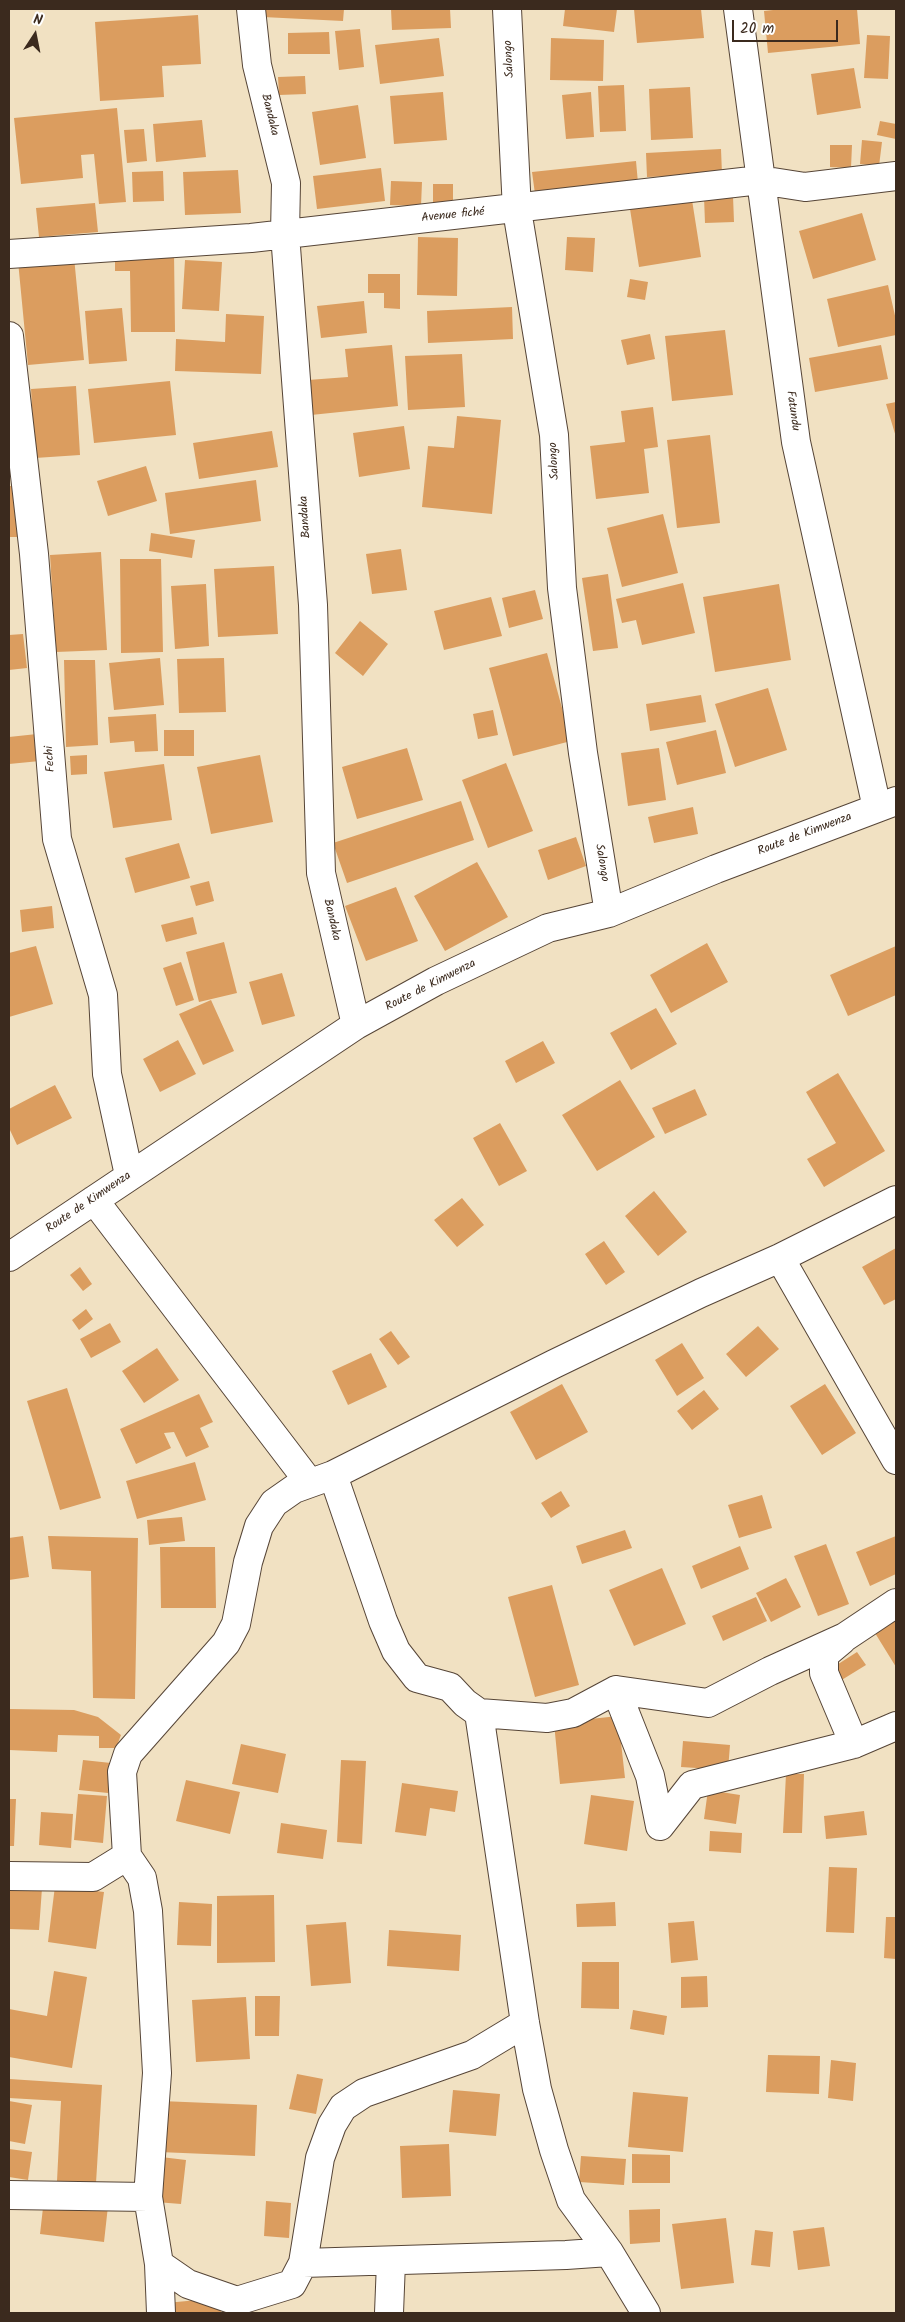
<!DOCTYPE html>
<html>
<head>
<meta charset="utf-8">
<style>
	body { margin:0 }
	#map { position:relative; width:905px; height:2322px; overflow:hidden; background:#f1e1c2; font-family:Kalam,sans-serif }
	canvas { display:block }
	.frame { position:absolute; inset:0; border:10px solid #3b2a1e; pointer-events:none }
	.north { position:absolute; left:10px; top:10px; width:50px; height:50px; -webkit-text-stroke:4px #fff; paint-order:stroke; rotate:11deg; font-size:14px; font-weight:700; line-height:20px; text-align:center; color:#3b2a1e }
	.north::after { content:''; display:block; margin:auto; width:18px; height:22px; background:#3b2a1e; clip-path:polygon(50% 0,100% 100%,50% 72%,0 100%) }
	.scale { position:absolute; left:732px; top:20px; width:106px; height:22px; box-sizing:border-box; border:2px solid #3b2a1e; border-top:0; padding-left:6px; font-size:15px; line-height:18px; white-space:nowrap; color:#3b2a1e; -webkit-text-stroke:4px #fff; paint-order:stroke }
</style>
</head>
<body>
<div id="map">
<canvas width="905" height="2322"></canvas>
<div class="frame"></div>
<div class="north">N</div>
<div class="scale">20 m</div>
</div>
<script>
const ctx = document.querySelector('canvas').getContext('2d');
ctx.lineJoin = 'round';
function paint(path, color) { ctx.fillStyle = color; ctx.fill(path, 'evenodd'); }
const toPath = rows => new Path2D(rows.map(r => 'M' + r).join(''));
function strokePath(path, color, width, dash) { ctx.strokeStyle = color; ctx.lineWidth = width; ctx.lineCap = dash ? 'butt' : 'round'; ctx.setLineDash(dash || []); ctx.stroke(path); }
function write(font, color, halo, rows, align = 'center') {
  ctx.font = font + ' Kalam,sans-serif'; ctx.lineWidth = 4.5; ctx.setLineDash([]); ctx.textBaseline = 'middle'; ctx.strokeStyle = halo; ctx.fillStyle = color; for (const [text, x, y, turn = 0] of rows) {
    ctx.save(); ctx.translate(x, y); ctx.rotate((+turn || 0) * Math.PI / 180); ctx.textAlign = isNaN(turn) ? turn : align; if (halo) ctx.strokeText(text, 0, 0); ctx.fillText(text, 0, 0); ctx.restore();
  }
}
paint(toPath([
	[263,9,344,9,343,21,263,17],
	[391,9,450,9,451,28,392,30],
	[565,9,617,9,614,32,563,26],
	[634,9,701,9,704,38,637,43],
	[782,9,857,9,860,44,768,53,764,11],
	[198,15,201,64,162,66,164,97,100,101,95,22],
	[360,29,364,67,339,70,335,31],
	[329,32,330,54,288,54,288,33],
	[867,35,890,36,888,79,864,78],
	[439,38,444,76,380,84,375,45],
	[551,38,604,40,603,81,550,80],
	[854,68,861,108,817,115,811,74],
	[305,76,306,94,279,95,278,77],
	[624,85,626,131,600,132,598,86],
	[690,87,693,138,651,140,649,89],
	[443,92,447,140,394,144,390,96],
	[591,92,594,137,566,139,562,95],
	[358,105,366,158,320,165,312,112],
	[117,108,126,202,99,204,94,154,81,155,83,178,21,184,14,118],
	[202,120,206,157,156,162,153,124],
	[880,121,896,124,896,139,877,135],
	[144,129,147,161,127,163,124,130],
	[862,140,882,142,879,166,860,164],
	[830,145,852,145,851,168,830,167],
	[721,149,722,174,647,177,646,153],
	[636,161,638,183,535,194,532,172],
	[381,168,385,201,317,209,313,176],
	[238,170,241,213,185,215,183,172],
	[163,171,164,201,133,202,132,172],
	[391,181,422,182,421,206,390,205],
	[433,184,453,184,453,204,433,204],
	[733,196,734,222,705,223,704,197],
	[692,200,701,257,639,267,630,209],
	[95,203,98,232,39,237,36,208],
	[862,213,876,260,813,279,799,231],
	[418,237,458,238,457,296,417,295],
	[567,237,595,238,593,272,565,270],
	[115,252,174,252,175,332,131,332,130,271,115,271],
	[74,257,84,360,28,365,18,261],
	[185,260,222,262,219,311,182,309],
	[368,274,400,274,400,309,384,308,384,293,368,293],
	[630,279,648,282,645,300,627,297],
	[888,285,896,320,896,335,838,347,827,299],
	[364,301,367,333,321,338,317,306],
	[512,307,513,339,428,343,427,311],
	[122,308,127,361,89,364,85,311],
	[226,314,264,316,261,374,175,371,176,339,225,342],
	[725,330,733,395,672,401,665,336],
	[650,334,655,359,627,365,621,340],
	[392,345,398,406,311,415,308,380,348,377,345,349],
	[881,345,888,379,815,392,809,358],
	[462,354,465,407,408,410,405,356],
	[170,381,176,435,94,443,88,389],
	[76,386,80,455,35,458,31,389],
	[896,402,896,437,886,404],
	[653,407,658,447,644,449,649,493,596,499,590,446,625,442,621,411],
	[457,416,501,420,492,514,422,507,428,446,454,448],
	[404,426,410,469,359,477,353,433],
	[272,431,278,467,199,479,193,443],
	[710,435,720,523,677,528,667,440],
	[146,466,157,501,108,516,97,481],
	[256,480,261,521,170,534,165,493],
	[9,486,17,486,17,537,9,537],
	[663,514,678,573,622,587,607,528],
	[151,533,195,540,192,558,149,551],
	[401,549,407,590,372,594,366,554],
	[101,552,107,650,56,652,50,555],
	[120,559,161,559,163,652,121,653],
	[274,566,278,634,218,637,214,569],
	[608,574,618,648,593,651,582,578],
	[683,583,695,633,642,645,636,620,622,623,616,599],
	[206,584,209,646,175,649,171,586],
	[779,584,791,660,715,672,703,597],
	[535,590,543,619,509,628,502,598],
	[491,597,502,636,444,650,434,611],
	[360,621,388,644,363,676,335,653],
	[23,634,27,668,9,670,9,635],
	[547,653,571,741,513,756,489,668],
	[160,658,164,705,114,710,109,663],
	[224,658,226,712,179,713,177,659],
	[64,660,95,660,98,745,66,747],
	[768,688,787,750,735,767,715,704],
	[701,695,706,722,650,731,646,704],
	[493,710,498,735,478,739,473,714],
	[156,714,158,751,135,752,134,741,110,743,108,717],
	[164,730,194,730,194,756,164,756],
	[716,730,726,773,677,785,666,742],
	[37,734,40,761,9,764,9,737],
	[407,748,423,800,357,819,342,767],
	[659,748,666,800,628,806,621,753],
	[87,755,87,774,71,775,70,756],
	[260,755,273,822,211,834,197,767],
	[506,763,533,831,488,848,462,780],
	[164,764,172,820,113,828,104,772],
	[461,801,474,840,347,883,333,843],
	[693,807,698,834,654,843,648,817],
	[576,837,586,866,548,880,538,850],
	[179,843,190,878,135,893,125,858],
	[477,862,508,917,445,951,414,896],
	[209,881,214,901,196,906,190,886],
	[396,887,418,941,366,961,345,906],
	[52,906,54,928,22,932,20,910],
	[193,917,197,934,166,942,161,925],
	[224,942,237,993,199,1002,186,952],
	[707,943,728,982,671,1013,650,975],
	[36,946,53,1004,9,1017,9,953],
	[896,946,896,995,848,1016,830,975],
	[181,962,194,1000,176,1006,163,968],
	[282,973,295,1016,262,1025,249,982],
	[211,1000,234,1051,203,1065,179,1014],
	[656,1008,677,1044,631,1070,610,1033],
	[178,1040,196,1074,160,1092,143,1059],
	[543,1041,555,1063,516,1083,505,1061],
	[838,1073,885,1151,824,1187,807,1159,836,1143,806,1092],
	[620,1080,655,1137,597,1171,562,1115],
	[55,1085,72,1118,17,1145,9,1128,9,1109],
	[695,1089,707,1115,665,1134,652,1108],
	[500,1123,527,1171,499,1186,473,1138],
	[654,1191,687,1232,658,1256,625,1216],
	[462,1198,484,1225,457,1247,434,1220],
	[604,1241,625,1272,606,1285,585,1254],
	[896,1248,896,1299,884,1305,862,1267],
	[80,1267,92,1284,83,1291,70,1275],
	[86,1309,93,1319,79,1330,72,1320],
	[110,1323,121,1342,91,1358,80,1339],
	[758,1326,779,1349,746,1377,726,1354],
	[391,1331,410,1357,398,1365,379,1339],
	[682,1343,704,1378,677,1396,655,1360],
	[157,1348,179,1380,144,1403,122,1371],
	[371,1353,387,1387,348,1405,332,1371],
	[562,1384,588,1432,536,1460,510,1412],
	[825,1384,856,1433,822,1455,790,1406],
	[67,1388,101,1498,60,1510,27,1401],
	[704,1390,719,1409,692,1430,677,1411],
	[199,1394,213,1422,200,1428,209,1447,186,1457,174,1432,164,1433,171,1448,136,1464,120,1429],
	[195,1462,206,1500,137,1519,126,1481],
	[561,1491,570,1506,551,1518,541,1503],
	[762,1495,772,1528,739,1538,728,1505],
	[182,1517,185,1541,149,1545,147,1520],
	[625,1530,632,1548,582,1564,576,1546],
	[23,1536,29,1577,9,1580,9,1538],
	[48,1536,138,1538,135,1699,93,1698,91,1571,52,1569],
	[896,1536,896,1574,870,1586,856,1552],
	[826,1544,849,1604,818,1616,794,1556],
	[740,1546,749,1569,701,1589,692,1566],
	[160,1547,215,1547,216,1608,161,1608],
	[662,1568,686,1624,634,1646,609,1590],
	[786,1578,801,1607,771,1622,756,1593],
	[552,1585,579,1685,535,1697,508,1597],
	[756,1597,767,1621,723,1641,712,1616],
	[896,1619,896,1667,875,1633],
	[857,1652,866,1665,840,1681,832,1668],
	[9,1709,74,1710,98,1717,121,1735,116,1748,99,1748,99,1736,58,1735,57,1752,9,1750],
	[618,1716,625,1778,560,1784,554,1723],
	[683,1741,730,1745,728,1770,681,1767],
	[241,1744,286,1754,278,1793,232,1784],
	[83,1760,111,1763,108,1793,79,1790],
	[341,1760,366,1761,362,1844,337,1842],
	[786,1774,804,1774,802,1833,783,1833],
	[186,1780,240,1792,230,1834,176,1821],
	[402,1783,458,1791,455,1812,430,1808,426,1836,395,1832],
	[708,1790,740,1795,736,1824,704,1819],
	[78,1794,107,1796,103,1843,74,1840],
	[591,1795,634,1801,627,1851,584,1844],
	[9,1799,16,1799,14,1846,9,1846],
	[864,1811,867,1835,826,1839,824,1816],
	[41,1812,73,1814,71,1848,39,1845],
	[281,1823,327,1830,323,1859,277,1853],
	[710,1831,742,1833,741,1853,709,1851],
	[829,1867,857,1868,854,1933,826,1932],
	[9,1886,42,1888,39,1930,9,1929],
	[55,1886,104,1892,96,1949,48,1942],
	[274,1895,275,1962,217,1963,217,1896],
	[179,1902,212,1904,211,1946,177,1945],
	[615,1902,616,1926,577,1927,576,1904],
	[886,1917,896,1917,896,1959,884,1958],
	[694,1921,698,1960,671,1963,668,1923],
	[346,1922,351,1983,311,1986,306,1925],
	[389,1930,461,1935,459,1971,387,1966],
	[582,1962,619,1962,619,2009,581,2008],
	[54,1971,87,1977,72,2068,9,2057,9,2009,47,2016],
	[707,1976,708,2007,681,2008,681,1977],
	[255,1996,280,1996,279,2036,255,2036],
	[246,1997,250,2059,196,2062,192,2000],
	[633,2010,667,2016,664,2035,630,2029],
	[768,2055,820,2056,819,2094,766,2092],
	[831,2060,856,2063,853,2101,828,2098],
	[297,2074,323,2079,316,2114,289,2109],
	[9,2079,102,2085,96,2183,57,2181,61,2101,9,2098],
	[453,2090,500,2094,496,2136,449,2132],
	[633,2092,688,2097,683,2152,628,2147],
	[9,2101,32,2105,25,2144,9,2141],
	[161,2101,257,2105,255,2156,159,2152],
	[449,2144,451,2196,402,2198,400,2146],
	[9,2149,32,2152,28,2180,9,2177],
	[632,2154,670,2155,670,2183,632,2183],
	[581,2156,626,2159,624,2185,579,2182],
	[161,2157,186,2160,181,2204,156,2202],
	[44,2199,108,2206,104,2242,40,2234],
	[266,2201,291,2203,289,2238,264,2236],
	[660,2209,660,2242,630,2244,629,2210],
	[726,2218,734,2283,681,2289,672,2224],
	[824,2227,830,2266,798,2270,793,2231],
	[755,2230,773,2232,770,2267,751,2265],
	[219,2298,221,2313,167,2313,166,2303]
]), '#db9d5f');
const minor = toPath([
	[251,9,257,65,286,183,285,234,313,605,321,873,356,1025],
	[507,9,517,210,554,435,562,588,583,753,609,913],
	[738,9,796,442,877,808],
	[9,254,251,238,760,180,805,187,896,176],
	[9,336,34,554,57,839,103,995,107,1074,129,1175],
	[94,1200,309,1482],
	[9,1257,356,1025,436,981,548,928,609,913,716,869,896,801],
	[780,1258,896,1460],
	[333,1475,383,1621,396,1651,417,1678,450,1687,465,1703,479,1713,547,1718,573,1713,616,1690,708,1703,770,1671,845,1637,896,1603],
	[842,1640,824,1655,824,1673,854,1744],
	[616,1690,650,1776,660,1826],
	[479,1713,525,2023,537,2089,554,2150,571,2200,609,2252,646,2313],
	[660,1826,692,1785,854,1744,896,1726],
	[9,1876,93,1877,127,1856],
	[9,2195,148,2197],
	[303,2263,566,2255,609,2252],
	[159,2264,188,2284,237,2301,292,2284,303,2263,320,2158,332,2125,343,2107,364,2093,472,2055,525,2023],
	[161,2313,159,2264,148,2197,157,2073,148,1911,142,1878,127,1856,122,1772,128,1754,226,1643,236,1624,248,1562,259,1526,274,1503,294,1489,333,1475,554,1364,701,1293,780,1258,896,1200],
	[389,2313,391,2262]
]);
strokePath(minor, '#564537', 30);
strokePath(minor, '#fff', 28);
write('12px', '#3b2a1e', '#fff', [
	["Salongo",510,59,-93],
	["Bandaka",269,115,76],
	["Avenue fiché",453,216,-6],
	["Fatundu",792,411,82],
	["Salongo",555,461,-93],
	["Bandaka",306,517,-94],
	["Fechi",51,759,-94],
	["Route de Kimwenza",805,835,-21],
	["Salongo",601,863,81],
	["Bandaka",331,920,77],
	["Route de Kimwenza",431,986,-27],
	["Route de Kimwenza",89,1203,-34]
]);
</script>
</body>
</html>
